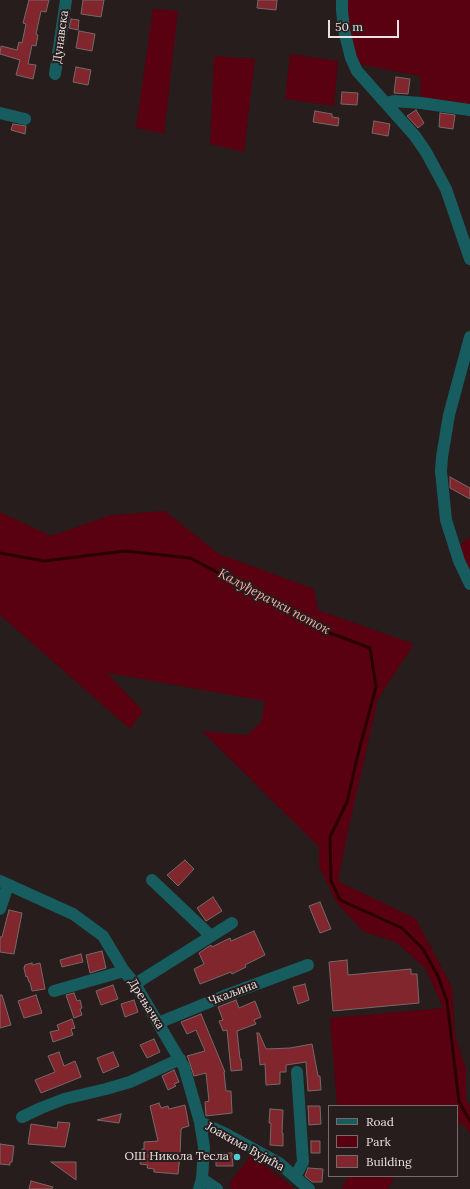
<!DOCTYPE html>
<html>
<head>
<meta charset="utf-8">
<style>
	body { margin:0 }
	#map { position:relative; width:470px; height:1189px; overflow:hidden; background:#271d1c; font-family:Lora,serif }
	canvas { display:block }
	.legend { position:absolute; left:328px; top:1105px; width:130px; height:72px; box-sizing:border-box; background:#271d1c; border:1px solid #756b6b; margin:0; padding:5px 7px; list-style:none; font-size:12px; color:#e9e1e1 }
	.legend li { display:flex; align-items:center; gap:8px; height:20px }
	.legend b { width:20px; border:1px solid #756b6b }
	.scale { position:absolute; left:328px; top:20px; width:71px; height:18px; box-sizing:border-box; border:2px solid #e9e1e1; border-top:0; padding-left:5px; font-size:12px; line-height:14px; white-space:nowrap; color:#e9e1e1; -webkit-text-stroke:3px #271d1c; paint-order:stroke }
</style>
</head>
<body>
<div id="map">
<canvas width="470" height="1189"></canvas>
<ul class="legend">
<li><b style="height:5px;background:#175d60"></b>Road</li>
<li><b style="height:11px;background:#590111"></b>Park</li>
<li><b style="height:11px;background:#81262d"></b>Building</li>
</ul>
<div class="scale">50 m</div>
</div>
<script>
const ctx = document.querySelector('canvas').getContext('2d');
ctx.lineJoin = 'round';
function paint(path, color) { ctx.fillStyle = color; ctx.fill(path, 'evenodd'); }
const toPath = rows => new Path2D(rows.map(r => 'M' + r).join(''));
function strokePath(path, color, width, dash) { ctx.strokeStyle = color; ctx.lineWidth = width; ctx.lineCap = dash ? 'butt' : 'round'; ctx.setLineDash(dash || []); ctx.stroke(path); }
function write(font, color, halo, rows, align = 'center') {
  ctx.font = font + ' Lora,serif'; ctx.lineWidth = 4; ctx.setLineDash([]); ctx.textBaseline = 'middle'; ctx.strokeStyle = halo; ctx.fillStyle = color; for (const [text, x, y, turn = 0] of rows) {
    ctx.save(); ctx.translate(x, y); ctx.rotate((+turn || 0) * Math.PI / 180); ctx.textAlign = isNaN(turn) ? turn : align; if (halo) ctx.strokeText(text, 0, 0); ctx.fillText(text, 0, 0); ctx.restore();
  }
}
paint(toPath([
	[346,0,470,0,470,110,421,103,420,76,353,63],
	[153,9,178,11,164,134,136,128],
	[290,54,338,61,334,106,285,99],
	[214,56,255,59,244,152,210,144],
	[165,511,219,554,314,589,318,610,414,644,378,699,348,831,338,881,416,919,452,987,455,1035,466,1069,466,1099,470,1106,470,1134,462,1123,457,1125,457,1106,337,1106,330,1018,443,1008,426,969,396,942,364,932,336,902,319,866,319,847,202,731,247,735,261,722,265,701,107,673,143,711,130,729,0,615,0,512,51,536,111,515],
	[470,537,470,573,464,561,460,545],
	[251,1155,295,1189,233,1189,228,1185],
	[348,1176,395,1176,388,1189,342,1189]
]), '#590111');
strokePath(toPath([
	[0,553,44,561,125,551,190,558,267,598,314,627,370,648,376,687,358,754,347,802,330,837,331,881,340,900,402,928,423,949,438,976,447,1001,459,1102,470,1121]
]), '#280003', 3);
const building = toPath([
	[29,0,49,0,46,12,41,11,36,34,38,35,36,46,32,45,28,64,36,65,33,79,16,75,20,60,0,54,1,46,17,50,19,42,22,43,26,24,23,23,29,0],
	[83,0,104,0,101,17,81,14,83,0],
	[258,0,277,0,276,10,257,8,258,0],
	[71,19,79,20,78,30,69,28,71,19],
	[79,31,95,34,92,51,76,48,79,31],
	[76,67,91,70,88,85,73,82,76,67],
	[396,77,410,79,408,94,394,93,396,77],
	[342,92,358,93,357,105,341,104,342,92],
	[416,110,424,123,418,128,407,116,416,110],
	[315,111,332,114,332,117,339,118,338,126,313,122,315,111],
	[440,113,455,115,453,129,439,127,440,113],
	[374,121,390,124,388,136,372,133,374,121],
	[13,124,26,126,25,134,11,130,13,124],
	[450,477,470,488,470,499,450,488,450,477],
	[185,860,194,869,178,886,167,875,185,860],
	[213,897,222,911,206,921,197,908,213,897],
	[320,902,331,929,320,933,309,906,320,902],
	[9,910,22,913,14,954,0,952,0,937,2,937,9,910],
	[254,931,265,955,245,965,246,967,232,974,231,972,200,984,194,969,204,964,199,953,211,945,212,947,230,938,231,941,254,931],
	[102,951,106,968,90,973,86,955,102,951],
	[81,954,83,962,62,967,60,960,81,954],
	[347,960,348,975,411,969,411,974,417,974,419,1003,333,1011,329,962,347,960],
	[32,963,32,965,40,963,45,989,32,991,30,982,29,982,27,976,26,977,24,968,25,965,32,963],
	[305,984,309,1000,298,1004,293,987,305,984],
	[113,985,118,999,101,1005,96,991,113,985],
	[74,993,77,1001,80,1000,82,1008,80,1009,82,1015,74,1018,66,995,74,993],
	[0,995,2,995,11,1025,0,1028,0,995],
	[36,995,42,1013,24,1018,18,1001,36,995],
	[134,1000,138,1012,125,1017,121,1004,134,1000],
	[236,1000,239,1008,255,1001,261,1017,254,1020,256,1024,237,1031,240,1059,241,1059,242,1070,231,1071,227,1030,223,1031,219,1021,223,1020,218,1007,236,1000],
	[201,1014,225,1072,224,1072,226,1091,231,1091,232,1113,206,1116,205,1102,209,1101,206,1073,194,1076,188,1058,187,1056,205,1051,196,1030,187,1034,181,1022,201,1014],
	[72,1019,75,1028,71,1029,73,1035,53,1042,50,1032,59,1030,57,1025,72,1019],
	[257,1033,259,1033,266,1049,290,1048,312,1044,318,1076,320,1076,321,1090,308,1091,306,1062,286,1065,286,1072,280,1072,280,1084,266,1085,265,1064,260,1065,257,1033],
	[154,1039,160,1052,147,1058,140,1045,154,1039],
	[59,1052,64,1066,75,1061,81,1077,41,1093,35,1080,55,1072,48,1056,59,1052],
	[113,1052,119,1066,103,1073,97,1058,113,1052],
	[174,1070,179,1082,174,1084,176,1086,168,1090,162,1076,174,1070],
	[159,1103,161,1108,168,1106,169,1109,185,1105,189,1126,182,1128,181,1130,180,1155,178,1174,154,1172,154,1169,147,1168,148,1165,140,1164,142,1149,144,1149,144,1142,158,1141,150,1106,159,1103],
	[308,1106,320,1106,321,1124,309,1125,308,1106],
	[270,1109,283,1110,282,1133,283,1133,283,1146,270,1145,271,1123,269,1123,270,1109],
	[121,1114,119,1123,97,1120,121,1114],
	[58,1122,70,1123,65,1147,28,1144,31,1124,57,1128,58,1122],
	[311,1141,320,1141,320,1153,311,1153,311,1141],
	[0,1144,14,1146,12,1162,10,1162,10,1165,0,1164,0,1144],
	[216,1153,232,1153,233,1166,216,1166,216,1153],
	[51,1162,76,1162,76,1180,51,1162],
	[308,1168,323,1169,322,1182,312,1182,305,1176,308,1168],
	[31,1181,53,1187,52,1189,29,1189,31,1181]
]);
paint(building, '#81262d');
strokePath(building, '#776969', 1);
strokePath(toPath([
	[342,0,342,10,344,30,351,58,357,71,415,136,426,152,446,189,470,259],
	[55,74,66,0],
	[386,103,394,101,421,103,470,110],
	[0,113,25,119],
	[470,337,449,415,442,457,441,471,446,520,459,561,470,584],
	[152,880,211,936],
	[0,881,73,914,103,936,124,971,135,984,184,1067,200,1122,204,1147,202,1179,199,1189],
	[0,909,8,885],
	[135,984,232,923],
	[54,991,124,971],
	[158,1023,224,996,308,965],
	[22,1117,41,1108,64,1099,106,1089,130,1082,180,1059],
	[200,1122,226,1134,279,1163,309,1189],
	[295,1177,303,1162,297,1072],
	[202,1179,217,1189]
]), '#175d60', 12);
for (const [x, y, r, color] of [
	[237,1157,4,"#51ccd2"]
]) { const dot = new Path2D(); dot.arc(x, y, r, 0, 2 * Math.PI); ctx.fillStyle = color; ctx.fill(dot); strokePath(dot, '#271d1c', 1.5); }
write('12px', '#e9e1e1', '#271d1c', [
	["Дунавска",61,37,-82],
	["Чкаљина",233,993,-21],
	["Дрењачка",146,1004,58],
	["Јоакима Вујића",245,1147,29]
]);
write('12px', '#e9e1e1', '#271d1c', [
	["ОШ Никола Тесла",229,1157]
], 'right');
write('italic 13px', '#fbadac', '#271d1c', [
	["Калуђерачки поток",274,602,28]
]);
</script>
</body>
</html>
